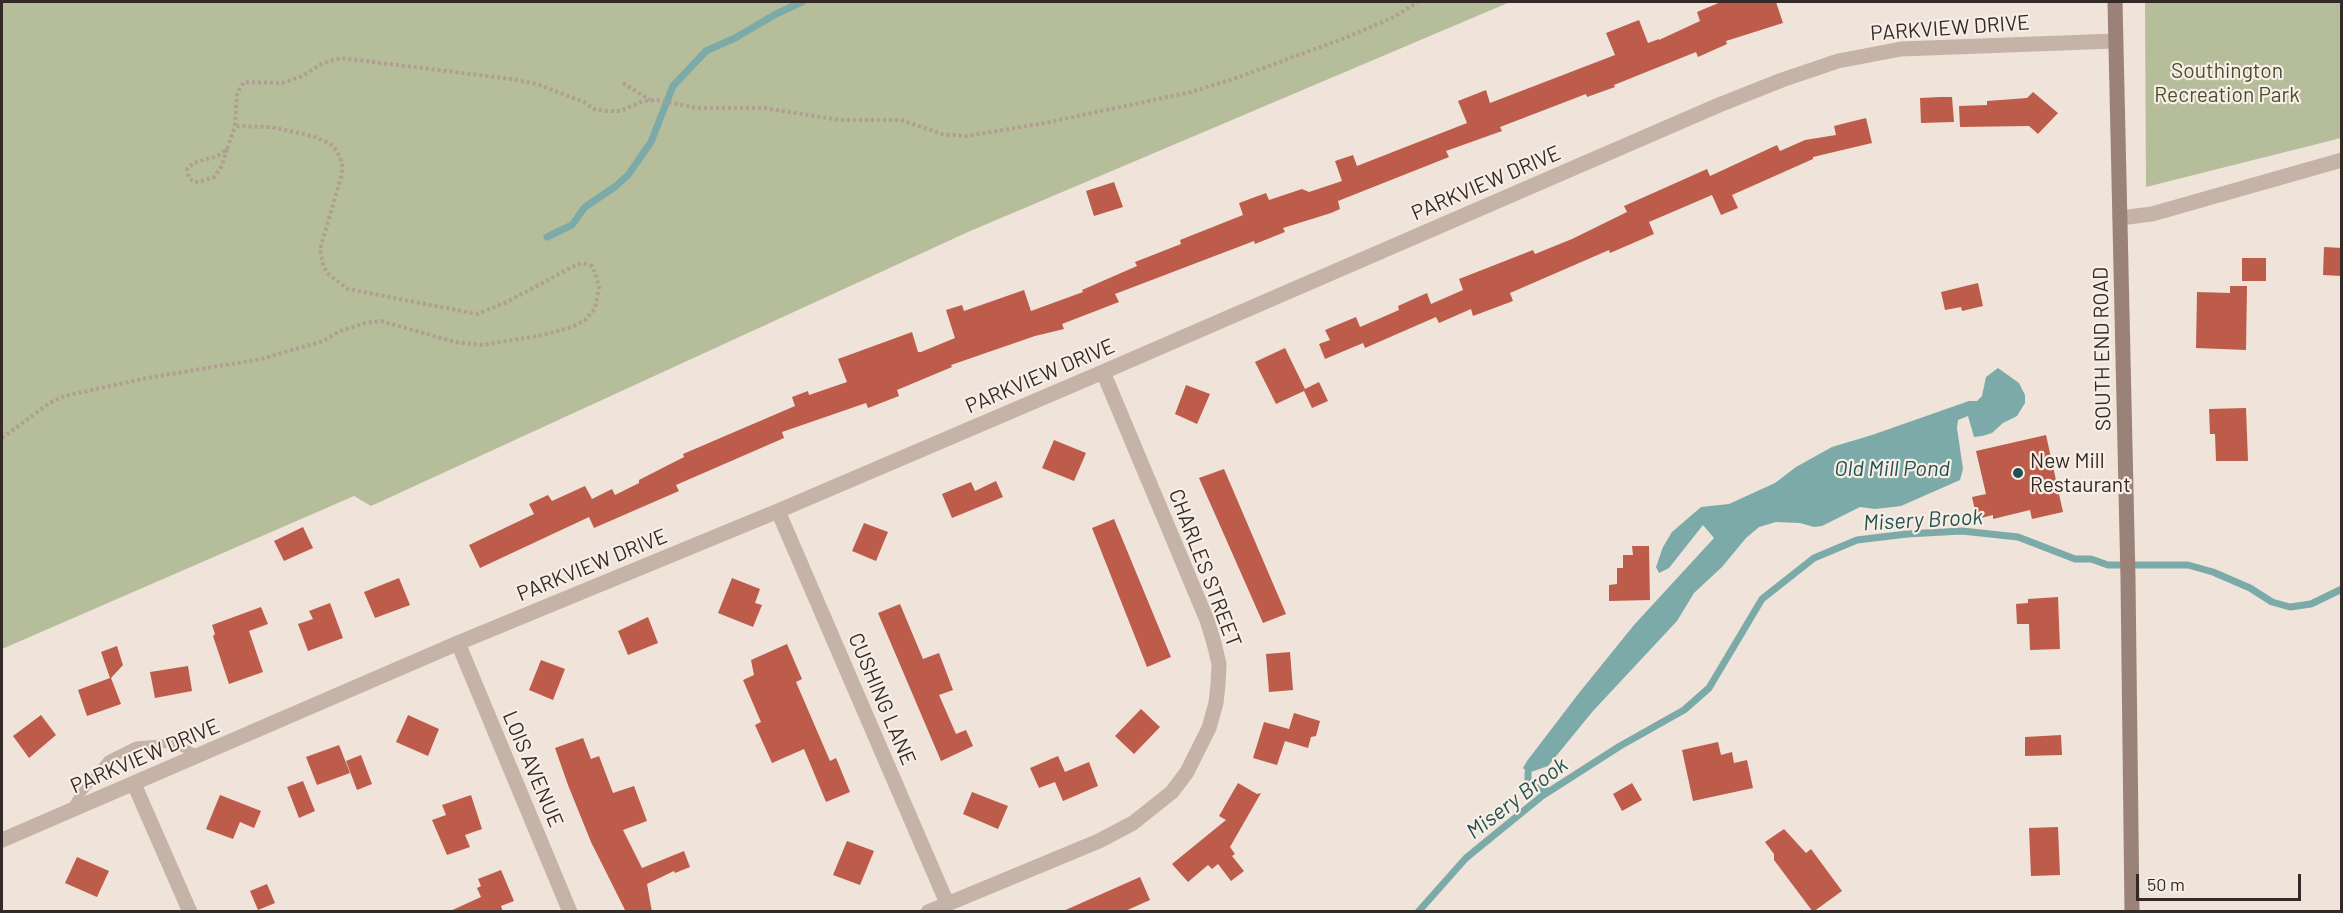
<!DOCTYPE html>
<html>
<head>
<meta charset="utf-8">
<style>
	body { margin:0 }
	#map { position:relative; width:2343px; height:913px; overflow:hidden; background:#efe3da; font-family:Barlow,sans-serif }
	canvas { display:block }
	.frame { position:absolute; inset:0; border:3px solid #332a27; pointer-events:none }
	.scale { position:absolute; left:2136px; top:874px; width:165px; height:27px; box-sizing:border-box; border:3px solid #332a27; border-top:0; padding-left:8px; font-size:18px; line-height:21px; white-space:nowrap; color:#332a27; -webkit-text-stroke:4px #f8eee6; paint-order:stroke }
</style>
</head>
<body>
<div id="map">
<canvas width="2343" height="913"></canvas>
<div class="frame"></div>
<div class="scale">50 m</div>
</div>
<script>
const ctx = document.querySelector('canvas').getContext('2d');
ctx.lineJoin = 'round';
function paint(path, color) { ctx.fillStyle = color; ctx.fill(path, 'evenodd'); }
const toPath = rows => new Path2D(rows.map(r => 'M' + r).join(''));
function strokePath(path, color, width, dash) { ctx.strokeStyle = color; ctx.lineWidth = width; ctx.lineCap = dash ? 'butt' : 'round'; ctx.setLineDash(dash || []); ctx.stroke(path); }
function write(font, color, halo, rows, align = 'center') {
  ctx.font = font + ' Barlow,sans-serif'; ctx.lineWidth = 4.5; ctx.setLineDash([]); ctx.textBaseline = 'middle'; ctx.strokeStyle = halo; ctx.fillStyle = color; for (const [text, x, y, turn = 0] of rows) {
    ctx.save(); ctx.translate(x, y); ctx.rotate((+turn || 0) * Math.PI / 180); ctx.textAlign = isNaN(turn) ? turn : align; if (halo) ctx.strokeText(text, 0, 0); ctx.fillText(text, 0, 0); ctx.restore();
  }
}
paint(toPath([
	[2,2,1510,2,968,232,371,506,354,496,2,649],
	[2145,2,2341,2,2341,138,2146,187]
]), '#b5bd9b');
paint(toPath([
	[1998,368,2019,383,2025,395,2025,403,2017,416,2003,423,1992,433,1982,436,1974,437,1968,416,1958,420,1957,428,1963,469,1960,480,1901,506,1875,509,1860,507,1822,526,1814,527,1800,523,1776,522,1759,527,1746,538,1722,567,1694,593,1677,621,1593,711,1548,766,1528,773,1523,768,1527,761,1579,693,1634,625,1714,538,1703,525,1669,568,1659,573,1656,567,1663,547,1672,532,1701,507,1729,504,1775,483,1796,467,1832,447,1872,435,1969,401,1977,401,1982,396,1986,377]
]), '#7baaa8');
strokePath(toPath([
	[547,237,572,225,585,207,616,186,628,175,651,142,673,86,706,51,735,38,776,14,802,2],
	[1528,773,1528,782,1532,786,1549,791],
	[1418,912,1466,858,1542,796,1620,746,1684,710,1709,688,1762,599,1814,558,1857,540,1907,534,1962,531,2018,537,2075,559,2091,559,2108,565,2188,565,2213,572,2250,588,2272,602,2290,607,2311,604,2342,589]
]), '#7baaa8', 7);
paint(toPath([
	[1721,2,1776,2,1783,23,1726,41,1727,44,1698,57,1696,52,1614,85,1615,87,1587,97,1586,94,1500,127,1502,131,1446,151,1449,157,1338,201,1340,209,1331,213,1283,228,1285,232,1255,244,1254,241,1115,294,1119,302,1062,324,1064,329,1035,336,951,365,952,367,897,390,899,396,868,408,866,403,782,432,784,438,676,485,679,491,594,528,589,517,480,568,469,545,534,514,529,504,548,495,552,501,585,486,592,499,612,489,615,495,639,483,639,480,684,457,683,454,795,406,792,397,808,391,809,395,847,382,838,359,912,332,918,352,921,352,955,338,946,310,962,305,964,311,1024,290,1031,311,1083,292,1082,290,1137,266,1135,262,1181,244,1180,240,1243,215,1239,203,1266,193,1269,200,1302,189,1309,192,1342,181,1335,161,1353,155,1357,166,1467,123,1458,101,1486,90,1490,103,1615,55,1606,33,1639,20,1648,43,1659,39,1659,40,1700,21,1697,12],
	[2033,92,2058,113,2038,134,2029,126,1960,127,1959,106,1987,105,1987,101,2027,98],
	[1940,97,1952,97,1954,122,1921,123,1920,98],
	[1866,118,1872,143,1813,157,1813,159,1732,195,1738,208,1721,215,1712,195,1649,222,1654,234,1610,253,1609,250,1510,293,1513,301,1473,316,1471,309,1439,323,1436,317,1365,348,1363,343,1325,359,1319,344,1330,340,1325,330,1356,317,1360,327,1399,310,1398,306,1427,293,1431,304,1463,290,1459,279,1533,250,1535,254,1572,239,1627,212,1624,206,1707,169,1710,176,1777,145,1780,151,1805,140,1836,135,1834,126],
	[1114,182,1123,207,1094,216,1086,191],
	[2324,247,2342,248,2342,276,2323,275],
	[2242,258,2266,258,2266,281,2242,281],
	[1978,283,1983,306,1962,311,1961,307,1945,310,1941,292],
	[2230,286,2247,286,2246,350,2196,348,2197,292,2230,293],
	[1285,348,1305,389,1319,382,1328,401,1312,408,1304,391,1276,404,1255,362],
	[1186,385,1210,394,1197,424,1175,414],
	[2246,408,2248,461,2216,461,2215,434,2210,434,2209,409],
	[2046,435,2063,512,2032,519,2030,510,1993,519,1993,515,1977,519,1972,497,1986,494,1976,451],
	[1054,440,1086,453,1074,481,1042,468],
	[1224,469,1286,614,1263,623,1199,478],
	[996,481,1003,497,952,518,942,494,971,482,975,491],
	[1114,519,1171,657,1147,667,1092,528],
	[864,523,888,532,876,561,852,551],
	[303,527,313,548,284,561,274,541],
	[1632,546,1649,546,1650,600,1609,601,1609,585,1617,584,1617,568,1623,568,1623,555,1633,555],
	[399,578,410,605,375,618,364,592],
	[732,578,760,589,755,603,762,605,753,627,718,613],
	[2058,597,2060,649,2030,650,2029,624,2017,624,2016,604,2028,603,2028,599],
	[330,603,343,638,308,651,298,624,313,619,309,611],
	[900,604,923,659,939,653,953,690,939,695,956,734,966,730,973,746,941,761,878,613],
	[261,607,268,624,249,631,263,672,229,684,213,636,215,634,212,625],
	[648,617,658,643,628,655,618,631],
	[787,644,802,679,796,682,830,761,836,758,850,792,826,802,804,749,772,763,755,725,761,722,743,680,754,675,751,660],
	[117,646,123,665,111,678,121,704,87,716,78,690,110,678,101,652],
	[1290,652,1293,690,1269,692,1266,654],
	[541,660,565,669,553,700,529,690],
	[188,666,192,691,155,698,150,672],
	[1141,709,1160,727,1134,754,1115,736],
	[1294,713,1320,721,1316,736,1311,737,1308,748,1285,741,1277,765,1253,758,1264,722,1289,729],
	[41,715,56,735,29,758,13,736],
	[408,715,439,729,428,756,396,742],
	[2061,735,2062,755,2025,756,2025,737],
	[583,738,591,759,599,756,613,793,634,786,647,821,623,830,642,868,684,851,690,867,675,873,674,871,647,884,652,912,626,912,591,842,568,785,555,748],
	[1718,742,1721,755,1732,752,1734,763,1747,760,1753,788,1693,801,1682,750],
	[339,745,350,773,317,785,306,757],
	[361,755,372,784,357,790,346,761],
	[1058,756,1065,772,1089,762,1098,786,1063,801,1055,782,1039,788,1030,768],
	[303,781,315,811,299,818,287,787],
	[1238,783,1257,794,1261,793,1230,847,1235,854,1232,856,1244,871,1231,881,1218,864,1212,869,1208,865,1188,882,1172,864,1226,820,1219,816],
	[1632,783,1642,800,1622,811,1613,794],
	[972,792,1008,806,998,829,963,814],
	[220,795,261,811,254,828,240,822,233,839,206,829],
	[471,795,482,829,465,835,470,847,447,855,432,820,446,815,442,805],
	[2058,827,2060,875,2031,876,2029,828],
	[1784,829,1806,853,1811,849,1842,891,1813,912,1774,860,1774,854,1765,842],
	[847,841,874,851,860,885,833,875],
	[77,857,109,871,97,897,65,883],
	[501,870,514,901,501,906,503,912,448,912,481,897,477,888,481,886,478,879],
	[1140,877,1150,900,1123,912,1061,912],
	[267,884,275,903,258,910,250,891]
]), '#bd5c4a');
strokePath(toPath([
	[623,83,650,100],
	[227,149,222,166,214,177,199,182,194,182,189,178,187,169,193,163,218,156,227,149,235,126,237,93,244,82,282,83,302,76,323,63,341,58,511,79,537,84,584,102,594,109,607,111,620,111,643,101,657,100,697,108,764,108,840,120,901,120,942,134,966,136,1045,123,1191,92,1236,78,1345,38,1392,18,1418,2],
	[2,438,48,404,64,396,147,378,261,359,323,341,340,331,365,323,381,321,455,342,483,345,543,335,572,327,585,320,595,309,599,287,596,276,592,266,582,263,572,267,507,302,477,314,348,289,327,273,323,264,320,249,342,174,342,163,337,151,329,143,312,136,271,127,235,126]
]), '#b29d91', 4, [3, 3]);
strokePath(toPath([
	[71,810,79,796,108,760,136,746,172,743,199,755]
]), '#c6b3a7', 9);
strokePath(toPath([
	[2120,218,2152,214,2342,160],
	[778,511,947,903],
	[458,643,570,912],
	[134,784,190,912],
	[2,840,458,643,778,511,1103,372,1719,105,1782,80,1838,61,1901,49,2115,41],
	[928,912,1099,841,1133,823,1172,792,1187,772,1209,728,1216,703,1218,685,1219,664,1214,643,1207,620,1103,372]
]), '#c6b3a7', 15);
strokePath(toPath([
	[2115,2,2128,579,2132,912]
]), '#9a8279', 15);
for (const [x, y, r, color] of [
	[2018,473,6,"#205251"]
]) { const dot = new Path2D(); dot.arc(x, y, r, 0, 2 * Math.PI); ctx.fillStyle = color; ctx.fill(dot); strokePath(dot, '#f8eee6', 2); }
write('21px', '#332a27', '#f8eee6', [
	["PARKVIEW DRIVE",1950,28,-4],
	["PARKVIEW DRIVE",1486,183,-23],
	["SOUTH END ROAD",2102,349,-91],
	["PARKVIEW DRIVE",1040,376,-23],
	["PARKVIEW DRIVE",592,565,-22],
	["CHARLES STREET",1205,568,69],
	["CUSHING LANE",882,699,67],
	["PARKVIEW DRIVE",145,756,-23],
	["LOIS AVENUE",533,769,67]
]);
write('21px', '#46502d', '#f8eee6', [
	["Southington",2227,71],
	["Recreation Park",2227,95]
]);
write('21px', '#332a27', '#f8eee6', [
	["New Mill",2030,461],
	["Restaurant",2030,485]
], 'left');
write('italic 22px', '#205251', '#f8eee6', [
	["Old Mill Pond",1892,469],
	["Misery Brook",1923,520,-3],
	["Misery Brook",1517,798,-37]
]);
</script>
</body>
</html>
